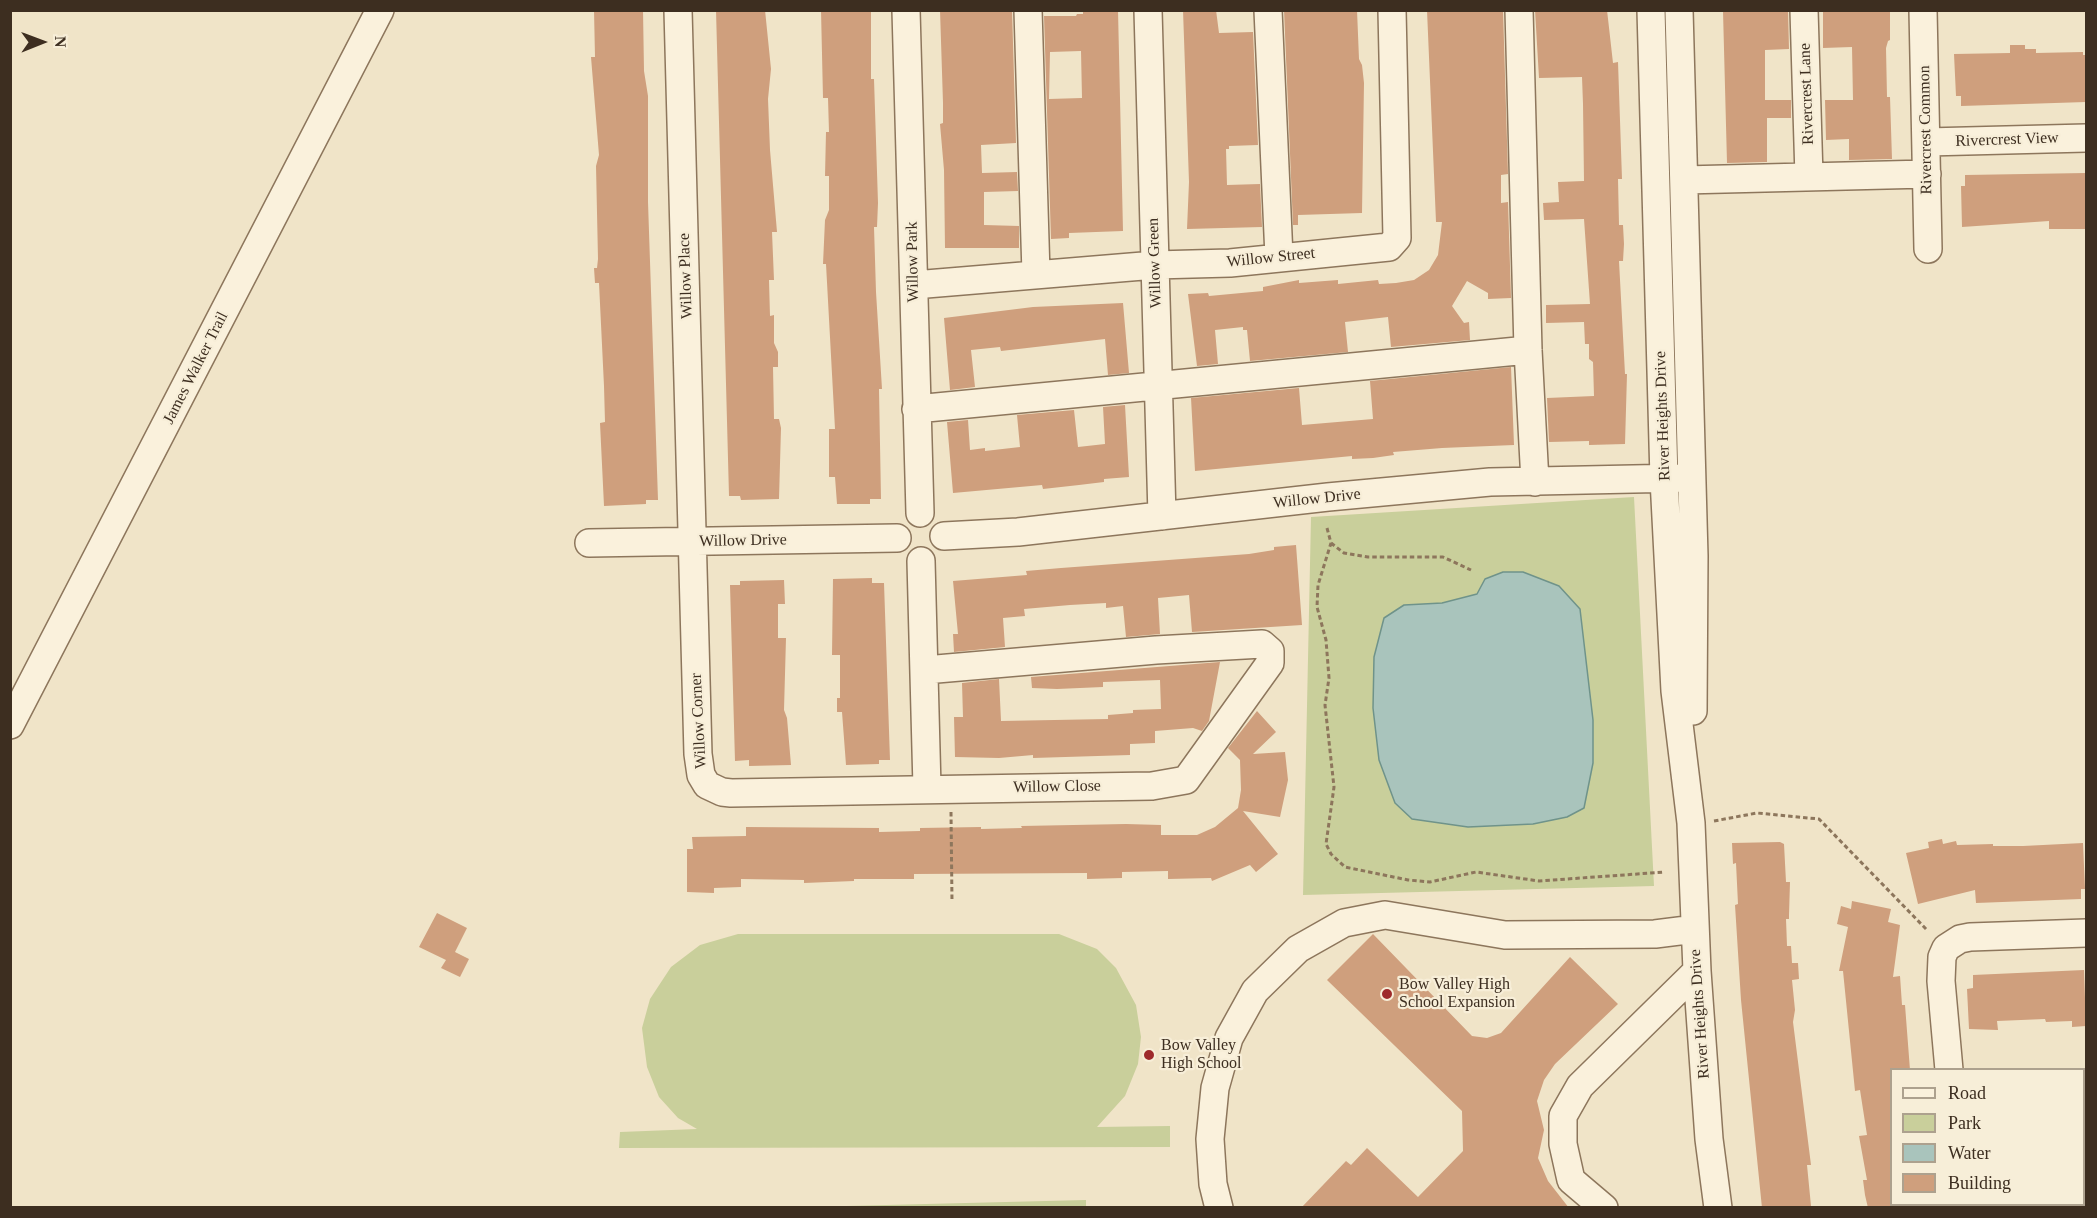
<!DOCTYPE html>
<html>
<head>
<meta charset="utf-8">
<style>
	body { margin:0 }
	#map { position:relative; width:2097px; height:1218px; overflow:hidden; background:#f0e4c8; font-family:"Times New Roman",serif }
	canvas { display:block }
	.frame { position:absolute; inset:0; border:12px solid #3d2e20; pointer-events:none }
	.legend { position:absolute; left:1890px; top:1068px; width:195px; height:138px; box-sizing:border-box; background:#f7eed8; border:2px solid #ada18e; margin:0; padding:8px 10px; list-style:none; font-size:18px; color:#3d2e20 }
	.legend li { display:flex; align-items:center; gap:12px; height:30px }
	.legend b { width:30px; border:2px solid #ada18e }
	.north { position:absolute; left:12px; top:12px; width:60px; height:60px; -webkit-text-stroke:4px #f7eed8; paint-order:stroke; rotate:89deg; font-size:16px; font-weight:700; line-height:24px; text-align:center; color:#3d2e20 }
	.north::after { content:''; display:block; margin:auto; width:21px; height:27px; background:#3d2e20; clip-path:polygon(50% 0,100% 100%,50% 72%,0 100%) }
</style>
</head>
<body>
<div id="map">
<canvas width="2097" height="1218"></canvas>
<div class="frame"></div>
<ul class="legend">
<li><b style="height:8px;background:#faf1dc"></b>Road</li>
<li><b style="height:16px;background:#c9cf9b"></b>Park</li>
<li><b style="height:16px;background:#a9c4bc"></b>Water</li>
<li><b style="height:16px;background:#cf9f7d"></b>Building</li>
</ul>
<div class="north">N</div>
</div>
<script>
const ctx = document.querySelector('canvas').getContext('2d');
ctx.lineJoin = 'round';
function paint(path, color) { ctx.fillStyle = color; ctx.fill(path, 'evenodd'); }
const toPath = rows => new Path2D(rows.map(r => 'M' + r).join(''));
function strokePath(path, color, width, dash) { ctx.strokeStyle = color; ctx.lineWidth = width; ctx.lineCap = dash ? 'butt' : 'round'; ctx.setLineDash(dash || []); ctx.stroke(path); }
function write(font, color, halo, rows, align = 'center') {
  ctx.font = font + ' "Times New Roman",serif'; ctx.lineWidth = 4.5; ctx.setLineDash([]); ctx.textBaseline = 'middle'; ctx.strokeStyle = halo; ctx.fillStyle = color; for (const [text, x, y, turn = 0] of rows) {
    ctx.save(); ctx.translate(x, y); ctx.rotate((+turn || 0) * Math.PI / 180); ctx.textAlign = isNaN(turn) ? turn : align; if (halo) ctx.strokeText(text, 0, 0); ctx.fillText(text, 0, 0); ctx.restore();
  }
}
paint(toPath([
	[1634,497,1654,886,1303,895,1311,517],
	[738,934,1059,934,1097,949,1116,968,1136,1005,1141,1037,1138,1064,1125,1096,1097,1127,1170,1126,1170,1147,619,1148,620,1132,697,1129,678,1118,659,1097,647,1067,642,1028,650,999,671,967,700,945],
	[1086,1200,1086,1208,806,1207]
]), '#c9cf9b');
const water = toPath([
	[1503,572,1523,572,1559,586,1580,609,1593,720,1593,763,1584,808,1567,817,1533,824,1468,827,1412,819,1395,803,1379,760,1373,708,1374,657,1384,618,1404,605,1442,603,1477,594,1485,579,1503,572]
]);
paint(water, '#a9c4bc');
strokePath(water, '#6f938a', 1.5);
paint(toPath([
	[594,10,643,10,644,71,648,96,648,202,658,500,646,500,646,504,604,506,600,423,605,422,604,386,599,283,595,283,594,268,597,268,598,259,596,166,599,155,591,57,595,57],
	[716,10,765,10,771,69,768,99,770,150,777,232,772,232,774,280,769,280,770,316,774,315,774,343,778,352,778,367,773,367,774,419,779,419,781,428,779,499,741,500,740,496,729,496],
	[821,10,871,10,871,79,874,79,878,203,877,227,874,227,876,292,882,389,879,389,881,499,870,499,870,504,837,504,835,477,829,477,829,429,835,429,826,264,823,264,825,220,829,210,829,176,825,176,826,132,829,132,828,98,823,98],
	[940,10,1012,10,1016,143,981,145,982,173,1017,172,1018,191,984,192,984,225,1019,226,1019,248,945,248,944,170,940,124,943,123,943,103],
	[1083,10,1118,10,1123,231,1069,233,1069,238,1051,239,1044,16,1076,16,1077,14,1083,14],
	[1081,51,1082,98,1049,99,1050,52],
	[1183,10,1216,10,1219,33,1253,32,1258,145,1229,146,1229,149,1226,149,1227,185,1260,184,1262,227,1187,229,1189,182],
	[1284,10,1357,10,1359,59,1362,65,1364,83,1362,213,1298,215,1298,225,1293,225],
	[1427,10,1503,10,1508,174,1501,175,1501,203,1508,202,1511,298,1488,299,1488,293,1467,281,1452,306,1464,323,1469,322,1470,340,1391,347,1388,317,1345,322,1348,352,1250,361,1247,330,1243,330,1243,327,1215,330,1218,364,1197,366,1188,294,1208,293,1209,296,1263,291,1263,287,1299,280,1299,283,1338,280,1338,284,1378,280,1379,284,1396,283,1414,280,1429,270,1438,255,1442,222,1436,222],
	[1535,10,1607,10,1613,63,1618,62,1622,179,1618,179,1619,225,1623,225,1624,244,1623,261,1619,261,1625,374,1627,374,1625,444,1589,445,1589,441,1549,442,1547,398,1594,396,1593,362,1589,359,1589,344,1585,344,1584,322,1546,323,1546,305,1590,304,1584,219,1544,220,1543,203,1559,202,1558,182,1584,181,1583,104,1582,77,1539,78],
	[1788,10,1789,49,1765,50,1765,100,1791,100,1791,118,1767,118,1767,162,1727,163,1723,11],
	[1823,10,1890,10,1890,40,1888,41,1886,48,1887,97,1890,97,1892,159,1849,160,1849,139,1826,140,1825,100,1853,100,1852,47,1823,48],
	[2010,45,2025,45,2025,49,2036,49,2036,53,2083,52,2083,55,2086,55,2086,102,1961,106,1961,96,1956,96,1954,54,2010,53],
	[2086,173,2086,229,2049,229,2049,221,1962,227,1961,186,1965,186,1965,175],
	[1123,303,1129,373,1108,375,1105,339,1001,351,1000,347,971,350,975,387,950,390,944,318,1033,307],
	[1511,367,1514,445,1442,448,1393,452,1394,455,1373,458,1352,459,1352,456,1195,471,1191,398,1299,388,1302,425,1373,419,1370,381],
	[1125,405,1129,477,1104,479,1104,482,1079,485,1043,489,1042,485,953,493,947,422,968,420,970,450,985,448,985,451,1020,447,1017,415,1074,410,1078,447,1105,444,1103,407],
	[1296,545,1302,625,1192,632,1189,595,1158,598,1160,634,1126,637,1123,606,1106,608,1106,603,1070,605,1024,609,1025,616,1003,618,1005,647,954,652,953,634,958,634,953,581,1027,575,1026,571,1061,568,1249,554,1274,550,1274,547],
	[872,578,872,583,884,583,890,760,879,760,879,764,846,765,842,712,837,712,837,698,840,698,840,655,832,655,833,579],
	[784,580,785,604,778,604,778,638,786,638,784,710,787,718,791,765,749,766,749,760,735,761,730,585,740,585,740,581],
	[1220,662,1209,721,1202,731,1193,728,1155,731,1155,743,1130,744,1130,755,1033,758,1033,755,999,758,955,757,954,717,963,717,962,683,999,679,1001,721,1108,719,1108,715,1133,713,1133,710,1161,709,1160,680,1103,682,1103,687,1057,689,1032,688,1031,677],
	[1257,711,1276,732,1253,754,1285,752,1288,780,1280,817,1243,811,1278,854,1256,872,1250,865,1212,881,1211,878,1168,879,1168,871,1122,872,1122,878,1087,879,1087,873,914,874,914,879,854,879,854,881,804,883,804,880,741,879,741,887,714,888,714,893,687,892,687,849,693,849,692,837,746,836,746,827,879,828,879,832,920,831,920,828,981,827,981,829,1022,828,1021,826,1126,824,1161,825,1161,835,1197,835,1215,827,1238,808,1241,790,1240,760,1228,748],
	[1942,839,1943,844,1956,841,1957,845,1993,844,1993,846,2023,846,2083,843,2085,889,2081,889,2081,899,1976,903,1975,890,1918,904,1906,853,1929,848,1928,842],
	[1780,842,1784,844,1786,882,1790,882,1789,915,1789,919,1786,919,1787,946,1791,946,1792,963,1798,963,1799,979,1792,980,1795,1010,1793,1022,1811,1165,1807,1165,1811,1206,1800,1208,1762,1208,1741,1000,1735,905,1738,904,1736,863,1733,864,1732,843],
	[1852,901,1891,909,1888,922,1900,925,1893,977,1900,976,1902,1005,1905,1005,1910,1070,1892,1070,1892,1208,1868,1208,1865,1195,1863,1180,1867,1180,1859,1136,1867,1135,1860,1090,1855,1091,1843,971,1839,971,1848,927,1837,924,1841,906,1851,909],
	[437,913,467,928,455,952,469,959,460,977,441,968,446,960,419,947],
	[1373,934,1472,1036,1487,1038,1501,1033,1570,957,1618,1004,1555,1064,1544,1080,1537,1101,1544,1130,1538,1158,1548,1181,1569,1208,1301,1208,1346,1161,1351,1165,1367,1148,1418,1197,1463,1151,1462,1111,1327,980],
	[2084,970,2086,1026,2072,1027,2072,1021,2046,1022,2045,1019,1997,1021,1998,1030,1969,1029,1967,989,1973,988,1973,975]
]), '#cf9f7d');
const minor = toPath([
	[678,10,698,754,701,775,707,785,722,792,731,793,1152,786,1186,780,1270,663,1270,651,1262,644,1156,650,925,670],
	[906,10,920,513],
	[1028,10,1036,274],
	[1148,10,1162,516],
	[1268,10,1279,257],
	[1519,10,1528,350,1535,482],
	[1651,10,1664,479,1675,691,1691,823,1697,971,1709,1139,1718,1208],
	[1679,10,1694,556,1693,711],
	[1804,10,1809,177],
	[1923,10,1928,249],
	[1927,142,2086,138],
	[1684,180,1927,174],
	[914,285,1155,265,1230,263,1389,247,1397,238,1392,10],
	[916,409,1528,350],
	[944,536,1018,532,1328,497,1490,482,1681,478],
	[589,543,897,538],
	[921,561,927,788],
	[10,725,380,10],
	[1949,1070,1941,981,1942,957,1946,948,1960,939,1970,937,2086,933],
	[2084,1169,2086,1169],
	[1963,1204,1963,1208],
	[1219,1208,1213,1184,1210,1139,1215,1088,1229,1038,1255,991,1298,949,1344,923,1385,915,1505,935,1655,934,1695,929],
	[1604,1208,1571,1180,1563,1144,1563,1116,1580,1086,1697,971]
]);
strokePath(minor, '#8d765c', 30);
strokePath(toPath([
	[1327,528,1331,543,1318,585,1317,607,1326,640,1329,678,1325,705,1334,787,1326,844,1331,854,1345,867,1408,880,1430,882,1476,872,1539,881,1665,872],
	[1331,543,1344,553,1368,557,1443,557,1471,570],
	[951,812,952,902],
	[1714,821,1757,813,1819,819,1927,930]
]), '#8d765c', 3, [4.5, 3]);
strokePath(minor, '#faf1dc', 27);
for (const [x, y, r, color] of [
	[1387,994,6,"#9e2a2b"],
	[1149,1055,6,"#9e2a2b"]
]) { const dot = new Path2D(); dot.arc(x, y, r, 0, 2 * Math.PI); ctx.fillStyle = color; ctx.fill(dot); strokePath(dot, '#f7eed8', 2); }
write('16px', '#3d2e20', '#f7eed8', [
	["Rivercrest Lane",1807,94,-92],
	["Rivercrest Common",1926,130,-91],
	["Rivercrest View",2007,140,-2],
	["Willow Street",1271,258,-6],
	["Willow Park",913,262,-91],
	["Willow Green",1155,263,-92],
	["Willow Place",686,276,-92],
	["James Walker Trail",196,368,-63],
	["River Heights Drive",1663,416,-92],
	["Willow Drive",1317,499,-6],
	["Willow Drive",743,541,-1],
	["Willow Corner",699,721,-93],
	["Willow Close",1057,787,-1],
	["River Heights Drive",1700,1014,-94]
]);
write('16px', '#3d2e20', '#f7eed8', [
	["Bow Valley High",1399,985],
	["School Expansion",1399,1003],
	["Bow Valley",1161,1046],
	["High School",1161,1064]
], 'left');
</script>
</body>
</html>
